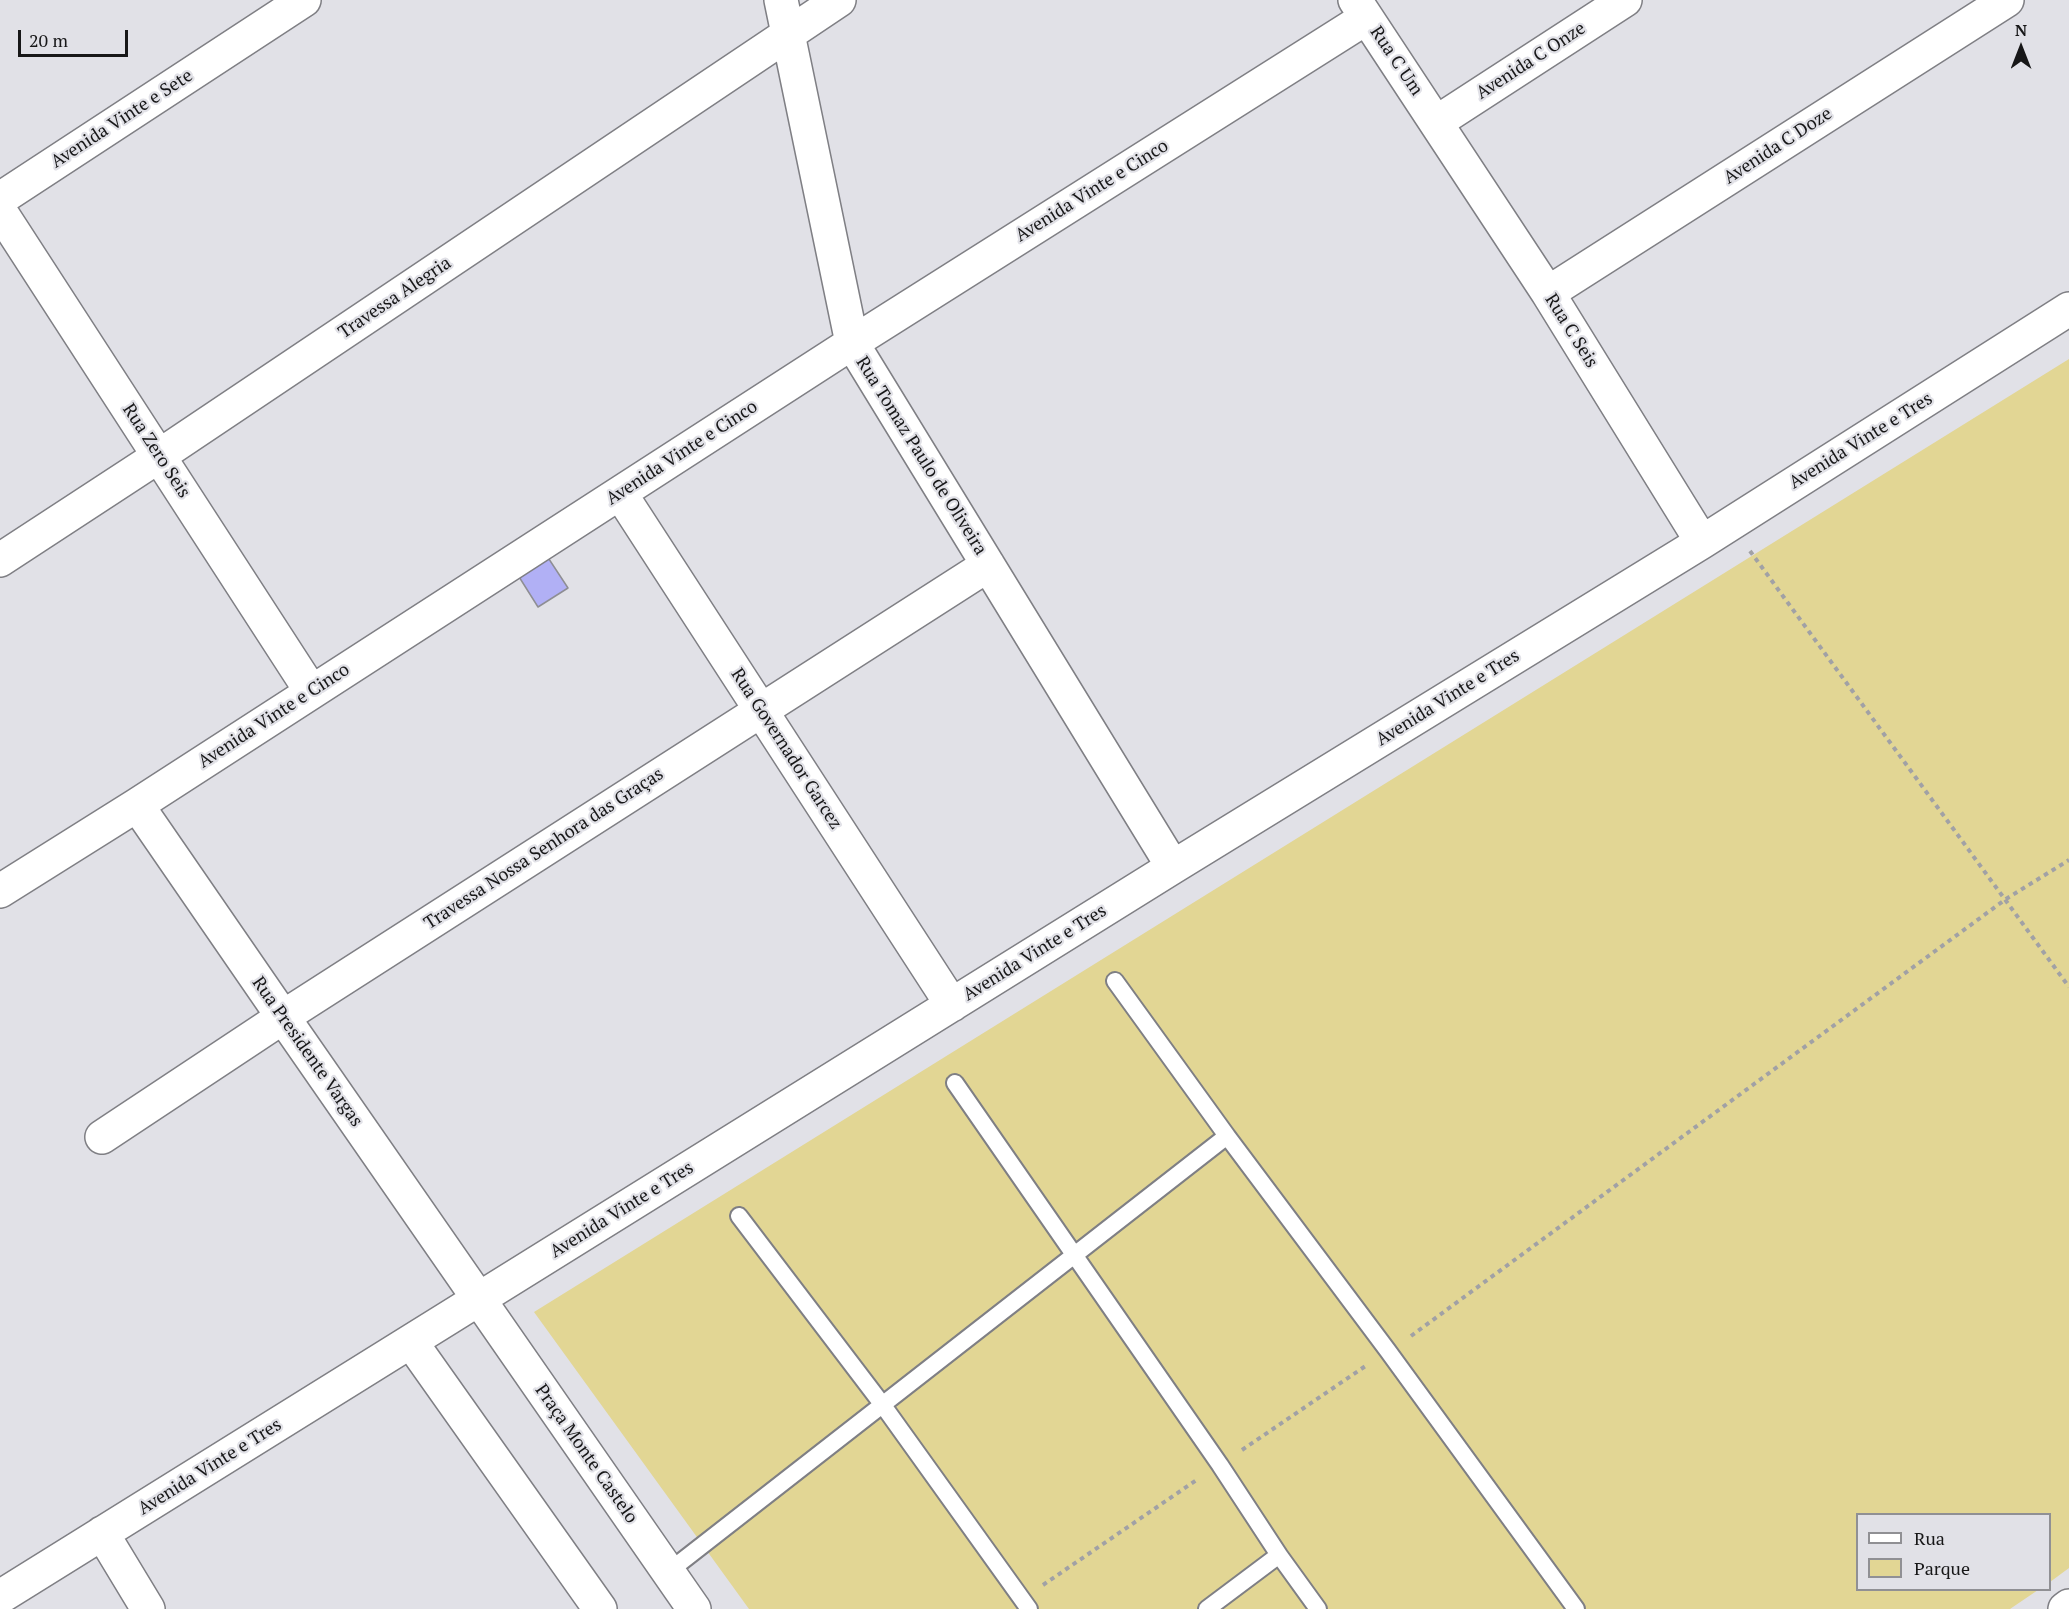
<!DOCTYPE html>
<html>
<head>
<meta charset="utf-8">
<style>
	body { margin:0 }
	#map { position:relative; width:2069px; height:1609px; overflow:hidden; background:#e1e1e7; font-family:"PT Serif",serif }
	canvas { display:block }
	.legend { position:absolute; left:1856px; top:1513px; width:195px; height:78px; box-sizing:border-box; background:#e1e1e7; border:2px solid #909094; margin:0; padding:8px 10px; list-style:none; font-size:18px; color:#171718 }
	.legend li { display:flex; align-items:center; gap:12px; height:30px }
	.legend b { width:30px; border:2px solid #909094 }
	.north { position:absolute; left:1991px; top:18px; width:60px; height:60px; -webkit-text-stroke:4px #e1e1e7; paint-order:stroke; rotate:0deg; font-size:16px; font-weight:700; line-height:24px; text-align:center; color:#171718 }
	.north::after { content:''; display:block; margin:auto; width:21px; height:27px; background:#171718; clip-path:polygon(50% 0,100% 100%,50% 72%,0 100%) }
	.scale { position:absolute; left:18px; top:30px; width:110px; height:27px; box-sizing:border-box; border:3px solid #171718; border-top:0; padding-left:8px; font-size:18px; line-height:21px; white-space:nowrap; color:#171718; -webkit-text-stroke:4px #e1e1e7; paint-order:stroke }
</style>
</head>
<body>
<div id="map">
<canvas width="2069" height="1609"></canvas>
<ul class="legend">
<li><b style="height:8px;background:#fff"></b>Rua</li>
<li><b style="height:16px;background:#e2d694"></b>Parque</li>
</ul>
<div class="north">N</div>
<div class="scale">20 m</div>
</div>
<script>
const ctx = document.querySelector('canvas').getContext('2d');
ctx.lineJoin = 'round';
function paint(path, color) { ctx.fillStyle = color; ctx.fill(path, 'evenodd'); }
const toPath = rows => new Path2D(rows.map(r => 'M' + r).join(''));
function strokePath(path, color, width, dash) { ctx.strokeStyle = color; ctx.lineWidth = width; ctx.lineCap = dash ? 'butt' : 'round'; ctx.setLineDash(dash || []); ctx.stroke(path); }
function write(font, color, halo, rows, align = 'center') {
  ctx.font = font + ' "PT Serif",serif'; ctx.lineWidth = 4.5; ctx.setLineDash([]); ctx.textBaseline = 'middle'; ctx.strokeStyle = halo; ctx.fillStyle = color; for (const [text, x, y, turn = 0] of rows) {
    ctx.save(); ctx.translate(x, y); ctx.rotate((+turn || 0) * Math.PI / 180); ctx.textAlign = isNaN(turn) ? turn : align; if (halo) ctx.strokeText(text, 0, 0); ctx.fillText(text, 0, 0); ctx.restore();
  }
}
paint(toPath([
	[2069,359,2069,1568,2050,1582,2050,1514,1858,1514,1858,1590,2038,1590,2010,1609,749,1609,534,1312]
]), '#e2d694');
const building = toPath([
	[545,553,568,588,538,607,516,572,545,553]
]);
paint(building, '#b1b0f5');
strokePath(building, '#8e8e93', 1.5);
const lane = toPath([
	[1115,981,1227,1136],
	[955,1083,1220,1465,1279,1555,1207,1609],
	[739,1216,882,1404,1029,1609],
	[1279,1555,1318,1609],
	[668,1572,1227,1136,1388,1351,1576,1609]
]);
const street = toPath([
	[781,0,852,343,1173,867],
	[1355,0,1548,293,1702,542],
	[1437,122,1625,0],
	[0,199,304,0],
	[0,211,311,691],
	[1548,293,2007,0],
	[620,493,952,1005],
	[0,560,159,456,839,0],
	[137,805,283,1017,694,1609],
	[0,891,137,805,852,343,1366,18],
	[102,1137,283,1017,988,565],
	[411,1342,600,1609],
	[102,1533,148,1609],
	[0,1597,1173,867,1702,542,2069,309],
	[2065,1609,2069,1606]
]);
strokePath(lane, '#7f7f84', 20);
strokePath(street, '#7f7f84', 36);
strokePath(toPath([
	[1750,551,2069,987],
	[1411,1336,2006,899,2069,860],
	[1242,1450,1367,1365],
	[1043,1585,1198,1479]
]), '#a1a1a5', 4, [4.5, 4.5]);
strokePath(lane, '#fff', 16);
strokePath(street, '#fff', 33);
write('18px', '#171718', '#e1e1e7', [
	["Rua C Um",1396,61,56],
	["Avenida C Onze",1531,61,-33],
	["Avenida Vinte e Sete",122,119,-33],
	["Avenida C Doze",1778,146,-33],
	["Avenida Vinte e Cinco",1092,191,-32],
	["Travessa Alegria",395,298,-34],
	["Rua C Seis",1571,331,58],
	["Avenida Vinte e Tres",1861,441,-32],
	["Rua Zero Seis",156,451,57],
	["Avenida Vinte e Cinco",682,453,-33],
	["Rua Tomaz Paulo de Oliveira",921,456,58],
	["Avenida Vinte e Tres",1448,698,-32],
	["Avenida Vinte e Cinco",274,716,-33],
	["Rua Governador Garcez",786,749,57],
	["Travessa Nossa Senhora das Graças",544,849,-33],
	["Avenida Vinte e Tres",1035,953,-32],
	["Rua Presidente Vargas",307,1052,55],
	["Avenida Vinte e Tres",622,1210,-32],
	["Praça Monte Castelo",586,1454,55],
	["Avenida Vinte e Tres",210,1467,-32]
]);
</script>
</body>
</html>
